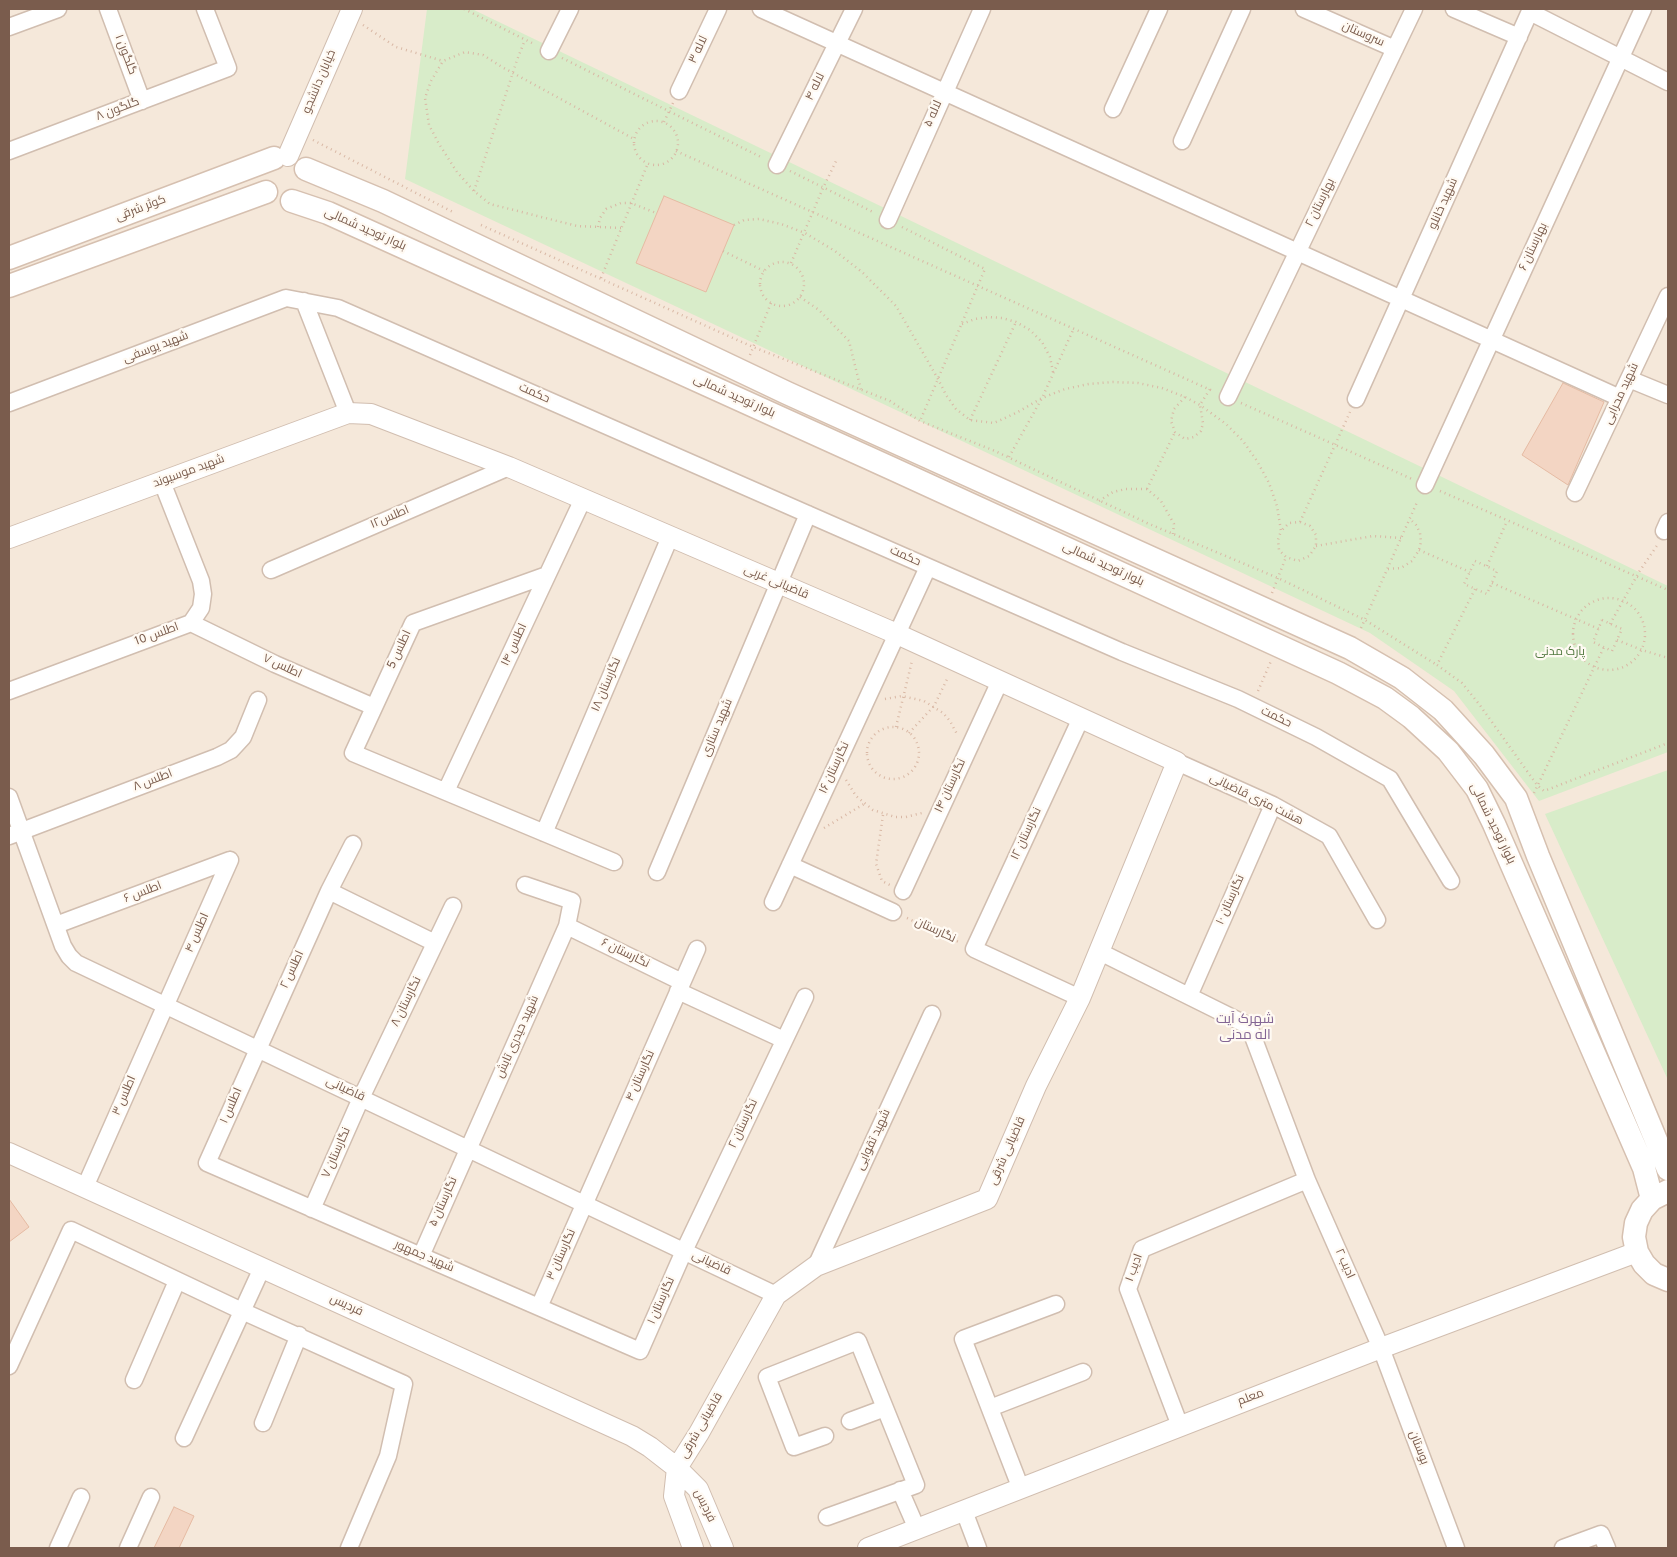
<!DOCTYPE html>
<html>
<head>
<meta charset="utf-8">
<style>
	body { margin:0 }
	#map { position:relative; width:1677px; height:1557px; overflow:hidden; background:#fdf6ec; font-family:Overpass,sans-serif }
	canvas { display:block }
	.frame { position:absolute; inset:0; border:10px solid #7a5c4d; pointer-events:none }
</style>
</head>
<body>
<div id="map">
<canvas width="1677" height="1557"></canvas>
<div class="frame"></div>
</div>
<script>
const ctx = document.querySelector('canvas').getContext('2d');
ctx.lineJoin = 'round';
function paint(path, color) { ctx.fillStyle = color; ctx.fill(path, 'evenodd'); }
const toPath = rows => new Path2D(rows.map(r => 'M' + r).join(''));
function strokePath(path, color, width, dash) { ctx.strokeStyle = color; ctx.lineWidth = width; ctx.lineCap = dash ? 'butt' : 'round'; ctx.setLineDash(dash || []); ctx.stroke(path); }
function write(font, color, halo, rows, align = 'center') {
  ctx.font = font + ' Overpass,Cairo,sans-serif'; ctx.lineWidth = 4.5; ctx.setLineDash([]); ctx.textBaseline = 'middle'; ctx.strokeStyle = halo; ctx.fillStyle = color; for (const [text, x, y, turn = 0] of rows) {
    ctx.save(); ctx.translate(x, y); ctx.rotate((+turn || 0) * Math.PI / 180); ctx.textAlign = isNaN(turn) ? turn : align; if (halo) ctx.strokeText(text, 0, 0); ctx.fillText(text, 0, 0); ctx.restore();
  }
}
paint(toPath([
	[9,9,1668,9,1668,1548,9,1548]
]), '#f5e8da');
paint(toPath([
	[427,9,472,9,1668,586,1668,752,1539,801,1454,691,1370,633,405,179],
	[1668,770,1668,1080,1545,814]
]), '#d8ecc9');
const building = toPath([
	[664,196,734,225,706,292,636,263,664,196],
	[1563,383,1604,402,1568,485,1522,455,1563,383],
	[9,1199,29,1227,9,1242,9,1199],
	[174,1507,194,1516,179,1548,154,1548,174,1507]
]);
paint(building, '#f3d5c3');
strokePath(building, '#e6bba3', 1);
const minor = toPath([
	[108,9,142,101],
	[761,9,1620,398],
	[1304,9,1395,49],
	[1454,9,1519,37],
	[1530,12,1668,82],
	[9,27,58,9],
	[549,51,570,9],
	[679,91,718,9],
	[1113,109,1159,9],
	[1182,141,1242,9],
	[9,151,228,68,205,9],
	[777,165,854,9],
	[888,220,982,9],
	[304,301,348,413],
	[1629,379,1668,395],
	[1228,397,1414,9],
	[1356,399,1531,9],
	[9,403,286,298,338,308,1122,652,1238,699,1316,737,1390,779,1451,881],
	[1425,485,1643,9],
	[1575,493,1668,296],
	[1664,531,1668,522],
	[271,570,509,467],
	[547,575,413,623,353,753,614,862],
	[191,623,275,664,374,707],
	[9,691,191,623,201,608,203,594,201,581,162,482],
	[1177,762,1273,805,1329,836,1377,920],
	[446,791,583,499],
	[9,797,63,946,69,956,76,963,776,1295],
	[544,833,670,537],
	[9,836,217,757,231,750,243,737,258,700],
	[353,844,329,891,207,1163,640,1351,684,1251,805,997],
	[790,865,893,912],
	[657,872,808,514],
	[329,891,435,943],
	[903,891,1000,681],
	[773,902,928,567],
	[56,925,230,860],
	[567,926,682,982],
	[1100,952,1249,1026,1307,1180,1381,1348,1456,1548],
	[678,991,784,1040],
	[1189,996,1273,805],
	[1080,998,974,949,1081,718],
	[85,1187,230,860],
	[312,1209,361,1098,453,906],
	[421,1256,567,926,572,901,525,885],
	[816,1266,932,1014],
	[539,1307,697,949],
	[9,1366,71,1230,242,1311,404,1384,388,1456,349,1548],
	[134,1380,177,1281],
	[990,1408,1083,1372],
	[850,1421,885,1408],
	[263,1423,299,1335],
	[1180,1426,1128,1289,1142,1249,1307,1180],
	[825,1436,794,1447,767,1377,858,1341,916,1485,827,1517],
	[184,1438,262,1268],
	[1021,1489,963,1339,1056,1304],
	[900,1490,917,1529],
	[964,1511,978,1548],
	[58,1548,81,1497],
	[128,1548,151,1497],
	[1563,1548,1601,1534,1607,1548]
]);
const tertiary = toPath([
	[288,156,352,9],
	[9,538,348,413,371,414,509,467,897,634,1177,762,1080,998,1036,1086,987,1199,816,1266,776,1295,699,1433,677,1468,674,1496,693,1548],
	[9,1153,632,1436,650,1447,677,1468,698,1489,723,1548],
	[868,1548,1381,1348,1637,1252]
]);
const secondary = toPath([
	[306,169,383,201,787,393,1350,648,1402,678,1443,710,1484,755,1516,798,1538,856,1668,1169],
	[292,201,328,213,893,469,1338,673,1385,698,1411,717,1448,751,1477,789,1494,824,1644,1168,1652,1199],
	[9,258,274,158],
	[9,286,266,192],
	[1668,1191,1652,1199,1642,1210,1636,1223,1634,1237,1637,1252,1644,1264,1654,1274,1668,1280]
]);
strokePath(minor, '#d1beb0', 19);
strokePath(tertiary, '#d1beb0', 22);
strokePath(secondary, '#d6c0b0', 25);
strokePath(toPath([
	[464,9,534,44],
	[363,25,396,47,443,61],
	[562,58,763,158],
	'634 143a22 22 0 1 1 44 0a22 22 0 1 1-44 0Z',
	[664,122,673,103],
	[313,140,453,212],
	[676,151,1213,391],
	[790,171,875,213],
	[474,191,517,60,525,40],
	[481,225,753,347,890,401,920,421,995,451,1147,523,1278,578,1365,620,1437,665],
	[734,225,744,220,759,219,781,224,805,233,835,251,862,272,896,306,938,379,946,395,956,409,970,420,994,423,1016,413,1042,398,1065,389,1089,384,1113,382,1138,383,1162,388,1185,397,1200,405,1226,424,1243,441,1257,461,1269,483,1277,506,1281,531,1278,540,1279,550,1286,557,1298,561,1309,556,1316,546,1316,535,1310,526,1300,522,1289,523,1281,531],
	[598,227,600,218,606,209,621,203,631,203,656,213],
	[902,227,985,269,920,421],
	[621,228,577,226,490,204,474,191,457,172,439,144,429,125,425,98,431,81,443,61,465,52,483,55,502,67,634,139],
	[723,251,764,271],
	'760 284a22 22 0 1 1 44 0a22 22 0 1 1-44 0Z',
	[791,263,823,188,837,159],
	[601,278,648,163],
	[800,297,819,310,849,341,861,390],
	[962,324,975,319,989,317,1002,318,1016,322,1030,330,1042,342,1050,357,1053,372],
	[750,355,771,303],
	[1185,397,1174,409,1171,421,1175,432,1185,439,1194,437,1201,431,1203,423,1200,405,1210,389],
	[1241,403,1412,479],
	[970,420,1016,322],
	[1009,457,1042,398,1074,328],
	[1147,489,1175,432],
	[1440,491,1668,590],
	[1099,501,1113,492,1126,489,1147,489,1161,501,1174,524,1173,534],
	[1300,522,1350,412],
	[1316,546,1373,536,1401,538],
	[1419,550,1470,572],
	[1475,561,1497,571,1487,594,1464,584,1475,561],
	[1487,566,1507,521],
	[1388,569,1401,568,1412,561,1419,550,1421,542,1420,533,1416,525,1410,519],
	[1492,583,1599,629],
	[1475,589,1437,665,1462,683,1479,704,1537,785,1544,791,1668,743],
	[1272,593,1286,557],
	'1573 634a36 36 0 1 1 72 0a36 36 0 1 1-72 0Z',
	[1602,620,1622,629,1612,651,1593,642,1602,620],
	[1610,624,1639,572,1658,544],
	[1361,628,1418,500],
	[1617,640,1642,650,1668,658],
	[1258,691,1271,661],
	[885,699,902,696,924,701,943,713,950,721,958,736],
	[896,727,912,661],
	'867 753a26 26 0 1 1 52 0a26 26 0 1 1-52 0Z',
	[909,733,934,706,948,677],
	[846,780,856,796,873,810,895,817,906,817,922,813],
	[1534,793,1604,647],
	[883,815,876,864,882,881,890,885],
	[824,828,864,804],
	[907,918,961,943]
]), '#d9b8a5', 2.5, [1, 4]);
strokePath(minor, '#fff', 16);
strokePath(tertiary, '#fff', 20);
strokePath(secondary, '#fff', 22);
write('12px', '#7a5c4d', '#fffaf3', [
	["سروستان",1363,35,24],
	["لاله ۳",699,50,-65],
	["گلگون ۱",125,55,69],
	["خیابان دانشجو",320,82,-67],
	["لاله ۴",816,87,-64],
	["گلگون ۸",118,110,-21],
	["لاله ۵",934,114,-66],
	["بهارستان ۲",1321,203,-64],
	["شهید خانلو",1444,204,-66],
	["کوثر شرقی",141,209,-21],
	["بلوار توحید شمالی",365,230,24],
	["بهارستان ۶",1534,247,-65],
	["شهید یوسفی",156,348,-21],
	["حکمت",534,394,24],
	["شهید محرابی",1622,394,-65],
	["بلوار توحید شمالی",734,397,24],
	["شهید موسیوند",189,472,-20],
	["اطلس۱۲",390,518,-23],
	["حکمت",905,557,24],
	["بلوار توحید شمالی",1103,565,25],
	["قاضیانی غربی",776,583,23],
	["اطلس 10",157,635,-20],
	["اطلس ۱۴",515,645,-65],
	["اطلس 5",400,650,-65],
	["اطلس ۷",282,667,25],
	["نگارستان ۱۸",607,685,-67],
	["حکمت",1276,718,26],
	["شهید ستاری",718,728,-67],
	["نگارستان ۱۶",835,768,-65],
	["اطلس ۸",153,781,-21],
	["نگارستان ۱۴",951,786,-65],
	["هشت متری قاضیانی",1256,800,26],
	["بلوار توحید شمالی",1492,824,64],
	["نگارستان ۱۲",1027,834,-65],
	["اطلس ۶",143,893,-21],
	["نگارستان ۱۰",1231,900,-66],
	["نگارستان",935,931,25],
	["اطلس ۴",198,933,-66],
	["نگارستان ۶",625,954,26],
	["اطلس ۲",293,970,-65],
	["نگارستان ۸",407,1002,-64],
	["شهید حیدری تابش",518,1037,-66],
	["نگارستان ۴",641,1076,-66],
	["قاضیانی",345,1090,25],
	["اطلس ۳",125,1096,-66],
	["اطلس ۱",232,1106,-66],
	["نگارستان ۲",744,1124,-65],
	["شهید تقوایی",874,1140,-65],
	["قاضیانی شرقی",1008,1151,-66],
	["نگارستان ۷",337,1153,-66],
	["نگارستان ۵",444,1202,-66],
	["نگارستان ۳",562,1255,-66],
	["شهید جمهور",424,1257,23],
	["قاضیانی",711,1264,25],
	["ادیب ۲",1344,1264,66],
	["ادیب ۱",1135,1268,-70],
	["نگارستان ۱",662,1301,-66],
	["فردیس",346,1306,25],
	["معلم",1251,1398,-21],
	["قاضیانی شرقی",702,1426,-60],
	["بوستان",1418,1448,69],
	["فردیس",704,1506,64]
]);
write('12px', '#537a41', '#fffaf3', [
	["پارک مدنی",1560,653]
]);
write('14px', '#846695', '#fffaf3', [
	["شهرک آیت",1245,1020],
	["اله مدنی",1245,1036]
]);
</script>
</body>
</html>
